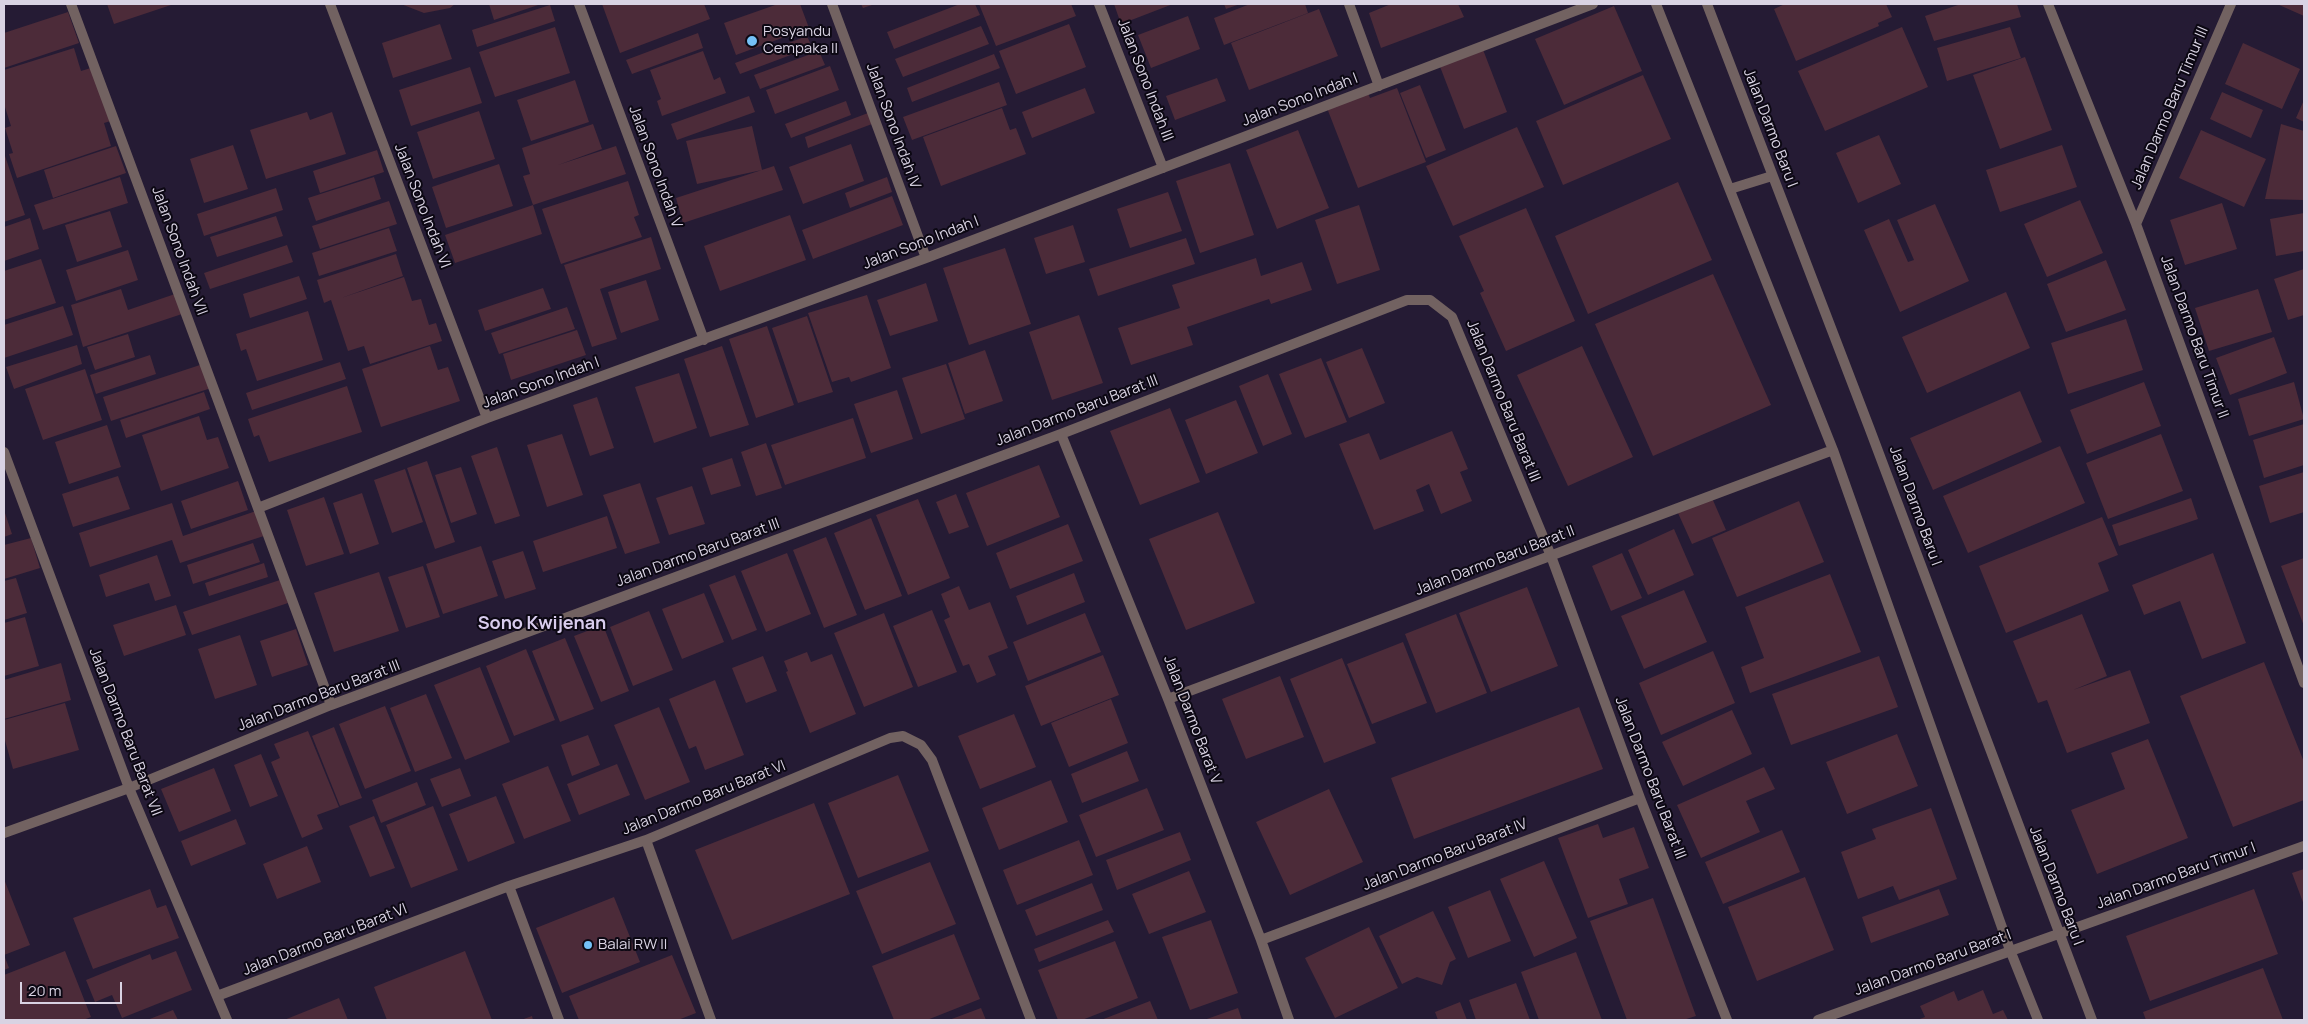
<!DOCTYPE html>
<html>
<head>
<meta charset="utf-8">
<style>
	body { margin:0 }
	#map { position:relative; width:2308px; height:1024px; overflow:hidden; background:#251b34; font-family:Manrope,sans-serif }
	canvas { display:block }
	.frame { position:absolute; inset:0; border:5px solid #d9d3e3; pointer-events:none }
	.scale { position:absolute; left:20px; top:982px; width:102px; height:22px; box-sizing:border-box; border:2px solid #d9d3e3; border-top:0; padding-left:6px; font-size:15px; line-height:18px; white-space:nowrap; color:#d9d3e3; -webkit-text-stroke:4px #0c0813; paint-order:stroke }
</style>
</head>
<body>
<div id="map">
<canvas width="2308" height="1024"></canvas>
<div class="frame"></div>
<div class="scale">20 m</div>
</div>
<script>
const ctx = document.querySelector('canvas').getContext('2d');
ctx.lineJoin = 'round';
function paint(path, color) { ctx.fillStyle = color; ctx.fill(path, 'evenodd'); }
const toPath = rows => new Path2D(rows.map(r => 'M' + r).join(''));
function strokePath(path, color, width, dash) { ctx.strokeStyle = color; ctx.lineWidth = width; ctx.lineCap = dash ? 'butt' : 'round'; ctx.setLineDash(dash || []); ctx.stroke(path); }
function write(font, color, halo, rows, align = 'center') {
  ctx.font = font + ' Manrope,sans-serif'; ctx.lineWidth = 4; ctx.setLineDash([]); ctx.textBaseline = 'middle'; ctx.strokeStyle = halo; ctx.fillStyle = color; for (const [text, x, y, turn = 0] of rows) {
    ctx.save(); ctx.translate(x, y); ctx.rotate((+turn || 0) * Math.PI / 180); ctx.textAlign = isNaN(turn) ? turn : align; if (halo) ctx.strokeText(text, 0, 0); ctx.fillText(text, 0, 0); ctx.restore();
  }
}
paint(toPath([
	[107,4,174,4,114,24],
	[401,4,455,4,450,8,424,13],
	[489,4,541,4,494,20],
	[602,4,704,4,710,19,620,53],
	[778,4,800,4,809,28,736,55,724,23],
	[861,4,875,4,863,8],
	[960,4,975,4,980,15,894,49,887,32],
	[979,4,1071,4,1076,16,996,46],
	[1114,4,1173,4,1121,24],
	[1224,4,1240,4,1226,9],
	[1250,4,1305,4,1308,13,1224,45,1214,18],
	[1391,4,1458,4,1464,17,1381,48,1369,13],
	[1785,4,1886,4,1892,17,1878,23,1879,26,1796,61,1774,9],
	[1961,4,2017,4,2021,17,1934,41,1925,16],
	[2277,4,2304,4,2304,16],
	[550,5,555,21,477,47,472,30],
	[1614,6,1642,71,1564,105,1535,39],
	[1319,9,1338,56,1249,90,1231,43],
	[68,12,79,43,4,68,4,33],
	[1188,16,1200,49,1151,68,1138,35],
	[440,24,452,59,393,78,382,43],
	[1069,24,1086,67,1016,94,999,51],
	[981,26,989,44,903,77,895,59],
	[555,27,570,73,495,97,479,52],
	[1902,27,1928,87,1825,131,1798,71],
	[2010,27,2021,58,1947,81,1937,48],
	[698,33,703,48,632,74,626,60],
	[807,36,812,47,740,74,735,63],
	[2243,43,2300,69,2282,109,2225,84],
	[1482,47,1507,112,1464,129,1439,64],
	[74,48,81,71,94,67,114,120,104,123,111,146,17,178,9,154,13,153,5,128,11,126,4,104,4,70],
	[703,51,714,80,720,77,726,93,662,116,657,101,661,99,650,70],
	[819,51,825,65,760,89,754,75],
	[994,54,1000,68,912,102,907,88],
	[2025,57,2052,130,2000,149,1973,75],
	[830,66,839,90,775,114,766,90],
	[470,67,482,103,411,126,399,90],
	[1643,75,1671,139,1563,185,1536,121],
	[1217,78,1226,101,1175,120,1166,96],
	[575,80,589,122,531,141,517,100],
	[999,82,1007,105,912,140,903,117],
	[1420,85,1446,150,1426,158,1400,93],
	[1085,88,1095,113,1032,138,1022,112],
	[1397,88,1426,162,1358,188,1327,108,1368,93,1370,98],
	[2222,92,2263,110,2251,138,2210,119],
	[749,96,755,112,677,140,671,124],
	[2304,100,2304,122,2296,118],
	[846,101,851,115,791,138,785,124],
	[1002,108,1010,130,1016,128,1026,154,941,186,923,137],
	[479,111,495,159,433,179,417,132],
	[307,112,310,120,332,112,346,154,266,179,250,130],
	[868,113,872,124,808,148,805,137],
	[593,124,602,149,558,165,616,146,626,174,533,205,523,176,530,174,522,148],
	[2281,124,2304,131,2304,200,2265,199],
	[752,126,762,170,697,184,686,141],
	[1517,127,1544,187,1453,226,1426,166],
	[1298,130,1329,208,1277,229,1246,150],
	[2201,130,2266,159,2244,207,2179,178],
	[1879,135,1901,184,1858,203,1836,153],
	[851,144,864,181,803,204,789,167],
	[233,145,248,189,204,203,190,159],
	[2062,145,2077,187,2000,212,1986,170],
	[116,146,126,173,53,198,44,170],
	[377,150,384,172,320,193,313,171],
	[4,153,25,215,4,222],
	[1230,163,1254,235,1200,253,1176,181],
	[499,164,513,206,446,228,432,187],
	[774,166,783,190,683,223,676,198],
	[120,177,128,203,43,230,34,205],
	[374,177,381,199,316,221,308,198],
	[887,177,892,192,850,208,845,193],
	[628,181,639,215,634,217,642,237,561,264,542,209],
	[1678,182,1712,260,1588,314,1555,236],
	[276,188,283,210,204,236,197,214],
	[1168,192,1182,231,1130,248,1117,209],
	[892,196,903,225,813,259,802,230],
	[2080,200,2103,253,2047,277,2024,224],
	[389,201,397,224,320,249,312,226],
	[2222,203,2237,249,2185,265,2170,220],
	[1935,204,1969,281,1900,312,1864,230,1889,219,1908,262,1914,260,1897,220],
	[533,205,542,234,455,263,445,235],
	[1359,205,1380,270,1337,284,1315,220],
	[1526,208,1575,321,1506,351,1480,293,1484,291,1459,236],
	[110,211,122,247,77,262,65,225],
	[2304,213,2304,251,2276,256,2270,219],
	[790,215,806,260,720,291,704,246],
	[276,216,283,236,217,257,210,237],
	[30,218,39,249,4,261,4,227],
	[1073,225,1085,262,1046,274,1034,238],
	[389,228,397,251,319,276,312,253],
	[651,237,661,269,600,289,617,339,592,347,564,265],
	[1186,238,1195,264,1098,296,1089,269],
	[287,245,293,262,210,289,204,273],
	[1005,248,1031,324,969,345,943,268],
	[128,250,138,280,76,301,66,270],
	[396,254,403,276,341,298,404,277,412,301,421,299,429,325,436,323,442,341,370,364,364,346,348,351,331,300,324,303,317,280],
	[1256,258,1261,276,1302,262,1312,290,1271,304,1269,299,1187,327,1193,345,1131,365,1118,328,1180,308,1172,285],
	[41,259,56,303,4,320,4,271],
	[2106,260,2126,310,2066,332,2047,284],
	[2304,269,2304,315,2288,320,2274,279],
	[1713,274,1771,405,1653,456,1595,324],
	[299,276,307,299,250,318,243,294],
	[646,280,659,320,621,333,608,292],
	[926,283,938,321,890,336,877,300],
	[543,288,551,309,485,331,478,310],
	[121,289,128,310,175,294,182,314,83,347,71,305],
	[2258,289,2272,332,2209,351,2195,308],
	[2006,292,2030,348,1927,393,1902,337],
	[867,295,891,368,851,382,849,377,832,382,808,313],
	[63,306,73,335,4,358,4,325],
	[567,307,575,329,499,354,491,333],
	[308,311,323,360,257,381,246,349,241,351,236,334],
	[1079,315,1103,383,1052,400,1029,332],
	[807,316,833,392,798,403,772,328],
	[2126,319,2143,370,2068,394,2051,343],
	[767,326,794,405,756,418,729,339],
	[577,330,586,355,511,380,503,354],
	[128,334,135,357,95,370,87,347],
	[2274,337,2287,373,2230,395,2216,358],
	[77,345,82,364,14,389,6,367],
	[430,346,438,370,448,367,460,401,381,427,362,369],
	[722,346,749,425,710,437,684,359],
	[1582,346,1633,457,1568,486,1517,375],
	[1362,348,1385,403,1349,418,1326,362],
	[985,350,1003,401,965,414,948,363],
	[150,355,156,374,96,394,90,375],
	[1321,358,1347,422,1305,438,1279,374],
	[340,362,346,379,252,410,246,393],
	[203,364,211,388,111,421,103,397],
	[946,364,965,419,921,434,902,378],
	[85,369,102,420,43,440,25,389],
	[679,373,697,428,654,443,635,387],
	[1268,374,1292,434,1263,446,1239,386],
	[2144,382,2161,426,2087,454,2070,410],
	[2294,382,2304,419,2249,436,2238,399],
	[347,386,362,432,269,462,259,435,254,437,248,419],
	[897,390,913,439,871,453,854,404],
	[2020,391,2042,442,1933,490,1910,438],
	[204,392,210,409,126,438,120,420],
	[597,397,614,448,590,456,573,405],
	[1236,400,1258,453,1206,474,1185,420],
	[1170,408,1200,482,1140,505,1110,431],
	[199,416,207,440,218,437,229,468,161,491,142,435],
	[853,418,866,458,785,485,771,445],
	[2304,424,2304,465,2264,478,2253,440],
	[107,425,121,467,69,484,55,442],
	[1452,431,1468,469,1460,472,1472,501,1441,514,1429,484,1416,490,1424,511,1374,530,1339,444,1369,433,1380,460],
	[562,434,583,495,547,507,527,445],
	[2161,434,2183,491,2108,519,2086,463],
	[766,443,782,488,756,496,741,452],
	[2060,446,2085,503,1968,553,1943,496],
	[497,447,520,516,495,524,471,456],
	[732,458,741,486,711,495,702,468],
	[427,461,455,542,435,549,407,468],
	[1039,465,1060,517,987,546,966,493],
	[461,467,477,514,451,523,435,475],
	[405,469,423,522,392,533,374,480],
	[2304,472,2304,512,2270,523,2259,486],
	[118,476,130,509,73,527,62,494],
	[238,481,248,510,191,529,181,501],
	[640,483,660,543,625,554,603,495],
	[692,486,705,524,669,535,656,498],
	[362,493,379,544,350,554,333,503],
	[956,494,969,527,949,534,936,502],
	[324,497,344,554,306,566,287,510],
	[1712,498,1726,530,1692,544,1678,513],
	[2191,498,2198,519,2119,546,2112,525],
	[918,499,950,578,908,595,876,515],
	[1799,501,1824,562,1737,597,1712,538],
	[172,503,183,536,259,510,267,535,180,563,172,540,90,567,79,533],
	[4,510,12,534,4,537],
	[1218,512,1255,603,1186,630,1149,539],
	[607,516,617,548,543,572,533,541],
	[2102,517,2118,555,2098,563,2109,591,2006,633,1979,566],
	[871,518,902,596,865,610,834,533],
	[1068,524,1083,561,1010,589,996,553],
	[1674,529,1694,575,1648,595,1628,550],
	[826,537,857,615,824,628,793,550],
	[31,538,40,568,4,579,4,545],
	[253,543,260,562,193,584,187,565],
	[481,546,498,596,443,614,426,564],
	[523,551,536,589,505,599,492,561],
	[787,553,811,614,766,632,741,571],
	[1622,553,1642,598,1611,611,1592,566],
	[2213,553,2246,643,2202,659,2180,601,2144,615,2132,585],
	[157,555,171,596,155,601,149,583,106,597,99,575],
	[2304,558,2304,626,2281,566],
	[264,563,268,577,209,596,205,583],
	[423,566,440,617,406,628,388,577],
	[379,572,399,631,334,652,314,593],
	[1074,573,1085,602,1027,625,1016,596],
	[1830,574,1861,652,1750,693,1741,667,1764,658,1745,607],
	[735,575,757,630,732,640,709,585],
	[16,578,27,613,4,620,4,581],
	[280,580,288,603,192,635,183,612],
	[959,586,969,610,990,602,1008,648,988,656,996,675,977,683,969,664,963,666,944,620,950,617,941,594],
	[1527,587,1558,666,1491,692,1459,613],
	[1684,590,1707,642,1644,669,1621,616],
	[704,593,724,642,682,659,662,609],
	[176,605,186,635,124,656,113,625],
	[932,610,957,672,918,687,893,626],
	[649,611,673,670,633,686,610,627],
	[884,613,913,687,864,707,834,633],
	[1085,613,1101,652,1028,681,1013,642],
	[1456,614,1487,693,1436,713,1405,634],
	[2082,614,2107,676,2073,690,2130,670,2150,723,2067,753,2047,700,2038,703,2013,641],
	[25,617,39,666,4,676,4,623],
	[603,625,629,691,601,702,574,636],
	[296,629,308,665,272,677,260,641],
	[240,635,257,685,215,699,198,649],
	[565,638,594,709,560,722,532,651],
	[1403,642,1427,703,1372,724,1347,664],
	[526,649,555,720,514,736,486,666],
	[1713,651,1735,703,1661,735,1639,683],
	[807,652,811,662,832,654,856,714,810,733,786,672,788,671,784,661],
	[1103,655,1119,695,1041,726,1025,686],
	[763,656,777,691,746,703,732,668],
	[1879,656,1898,707,1791,745,1772,694],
	[1342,658,1376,743,1324,763,1290,679],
	[2264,662,2304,762,2304,800,2233,827,2180,696],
	[61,663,71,700,4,719,4,680],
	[480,667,510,742,465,760,434,685],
	[1280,676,1304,737,1246,759,1222,699],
	[715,680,744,755,705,770,696,746,689,749,669,699],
	[426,694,452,758,415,772,390,708],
	[1111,699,1128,743,1069,767,1051,723],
	[65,703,79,750,13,769,4,737,4,720],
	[385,706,411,771,365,789,339,724],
	[659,707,690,782,645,800,614,725],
	[1579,707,1603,769,1414,839,1391,778],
	[1732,710,1752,754,1683,786,1662,742],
	[1014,714,1036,767,980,789,958,736],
	[334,727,362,798,340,806,312,736],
	[308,731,339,807,317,815,323,829,302,838,271,762,280,758,274,744],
	[1897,734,1918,786,1847,814,1826,762],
	[588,735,600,765,572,776,561,745],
	[2148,739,2188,838,2097,874,2071,810,2125,789,2111,753],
	[1127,751,1139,781,1082,803,1071,774],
	[261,754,278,796,250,807,234,765],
	[617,764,630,795,579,815,567,784],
	[548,766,571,821,524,839,502,784],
	[1764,767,1775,789,1746,801,1760,832,1701,858,1677,805],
	[214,768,231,811,179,832,161,789],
	[460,768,471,796,442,807,430,779],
	[898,775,929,851,858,878,828,803],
	[1051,780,1068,822,999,850,982,808],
	[417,782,426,805,381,823,372,800],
	[1147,788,1164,830,1096,857,1079,815],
	[1329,789,1363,862,1290,895,1256,822],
	[496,796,515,843,468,862,449,814],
	[814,803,850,894,732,940,695,850],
	[433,806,458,870,411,888,386,825],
	[1931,808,1957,879,1899,900,1893,886,1858,899,1841,852,1876,839,1872,829],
	[374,816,395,868,370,877,349,826],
	[236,819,246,844,191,866,181,841],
	[1598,824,1603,838,1634,827,1649,868,1619,879,1628,904,1588,918,1558,838],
	[1782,830,1800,872,1723,904,1705,862],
	[1180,832,1191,860,1117,890,1106,860],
	[1079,840,1093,875,1017,905,1003,870],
	[307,846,321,882,277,899,263,864],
	[1544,861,1577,938,1534,957,1500,879],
	[930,862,956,924,882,954,856,891],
	[2304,869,2304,905,2292,873],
	[1189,871,1206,912,1149,934,1132,894],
	[1805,877,1834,950,1757,981,1728,907],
	[4,879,30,945,4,955,9,968,4,970],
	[1092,883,1103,910,1036,936,1025,910],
	[150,889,157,908,166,905,179,938,93,969,73,918],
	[1939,889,1949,915,1871,943,1862,917],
	[2254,889,2278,954,2150,1001,2126,936],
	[1490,890,1511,941,1468,958,1448,907],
	[614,897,640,962,562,993,536,928],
	[1653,898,1696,1016,1683,1020,1627,1020,1590,921],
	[1433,911,1456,959,1450,962,1442,985,1417,977,1402,984,1379,936],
	[1108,920,1114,932,1039,962,1034,949],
	[1211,920,1238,993,1190,1010,1162,937],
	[1369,927,1398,988,1335,1018,1305,958],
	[954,934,980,999,927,1020,894,1020,872,966],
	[1115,941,1138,998,1082,1020,1058,1020,1038,970],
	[65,951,91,1017,83,1020,4,1020,4,975],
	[176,951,192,990,122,1018,112,995,95,1002,86,980,150,954,152,960],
	[465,951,492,1020,387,1020,374,987],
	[1576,952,1602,1020,1539,1020,1521,972],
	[672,955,696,1013,678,1020,579,1020,569,996],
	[2263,968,2283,1020,2146,1020,2143,1012],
	[1516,983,1530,1020,1476,1020,1469,1000],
	[1983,990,1993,1014,2003,1010,2008,1020,1917,1020,1925,1017,1920,1006,1954,991,1958,1001],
	[339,998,348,1020,284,1020],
	[1150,1001,1158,1020,1101,1020],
	[1460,1002,1467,1020,1438,1020,1435,1012],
	[981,1008,986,1020,949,1020],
	[1238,1008,1242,1020,1204,1020],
	[173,1010,178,1020,147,1020],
	[532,1016,533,1020,521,1020]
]), '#4c2b39');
strokePath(toPath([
	[71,4,331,705],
	[330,4,487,418],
	[579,4,704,340],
	[832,4,926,258],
	[1099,4,1163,168],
	[1349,4,1379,86],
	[1656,4,1833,450,2010,950,2038,1020],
	[1707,4,1869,427,2092,1020],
	[2048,4,2136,224,2304,683],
	[1730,189,1772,176],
	[2136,224,2231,4],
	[1061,434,1168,699,1261,940,1289,1020],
	[4,452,129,788,227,1020],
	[258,508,487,418,926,258,1593,4],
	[1168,699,1833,450],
	[4,833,129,788,331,705,1061,434,1407,300,1430,300,1452,317,1551,556,1640,798,1727,1020],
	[646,840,711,1020],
	[509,886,559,1020],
	[1261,940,1640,798],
	[217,996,509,886,646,840,890,738,903,736,921,745,932,760,1031,1020],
	[1818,1020,2304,846]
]), '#726261', 10);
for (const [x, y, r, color] of [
	[752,41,6,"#74c0f6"],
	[588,945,5,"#74c0f6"]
]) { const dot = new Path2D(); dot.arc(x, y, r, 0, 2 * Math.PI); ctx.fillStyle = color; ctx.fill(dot); strokePath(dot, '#0c0813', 2); }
write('15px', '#d9d3e3', '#0c0813', [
	["Posyandu",763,32],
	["Cempaka II",763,49],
	["Balai RW II",598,945]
], 'left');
write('15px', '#d9d3e3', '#0c0813', [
	["Jalan Sono Indah III",1145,80,69],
	["Jalan Sono Indah I",1300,100,-21],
	["Jalan Darmo Baru Timur III",2170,108,-67],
	["Jalan Sono Indah IV",893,126,70],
	["Jalan Darmo Baru I",1770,128,69],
	["Jalan Sono Indah V",655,167,70],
	["Jalan Sono Indah VI",422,206,69],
	["Jalan Sono Indah I",921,243,-21],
	["Jalan Sono Indah VII",179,251,70],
	["Jalan Darmo Baru Timur II",2194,337,70],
	["Jalan Sono Indah I",541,383,-20],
	["Jalan Darmo Baru Barat III",1503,401,68],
	["Jalan Darmo Baru Barat III",1077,411,-21],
	["Jalan Darmo Baru I",1915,506,70],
	["Jalan Darmo Baru Barat III",698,553,-20],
	["Jalan Darmo Baru Barat II",1495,561,-21],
	["Jalan Darmo Baru Barat III",319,696,-21],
	["Jalan Darmo Barat V",1192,720,69],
	["Jalan Darmo Baru Barat VII",125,732,69],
	["Jalan Darmo Baru Barat III",1650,778,69],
	["Jalan Darmo Baru Barat VI",704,798,-22],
	["Jalan Darmo Baru Barat IV",1445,855,-21],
	["Jalan Darmo Baru Timur I",2176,876,-20],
	["Jalan Darmo Baru I",2056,886,69],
	["Jalan Darmo Baru Barat VI",325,940,-21],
	["Jalan Darmo Baru Barat I",1933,963,-20]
]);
write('bold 18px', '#d8cced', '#0c0813', [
	["Sono Kwijenan",542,624]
]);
</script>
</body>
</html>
